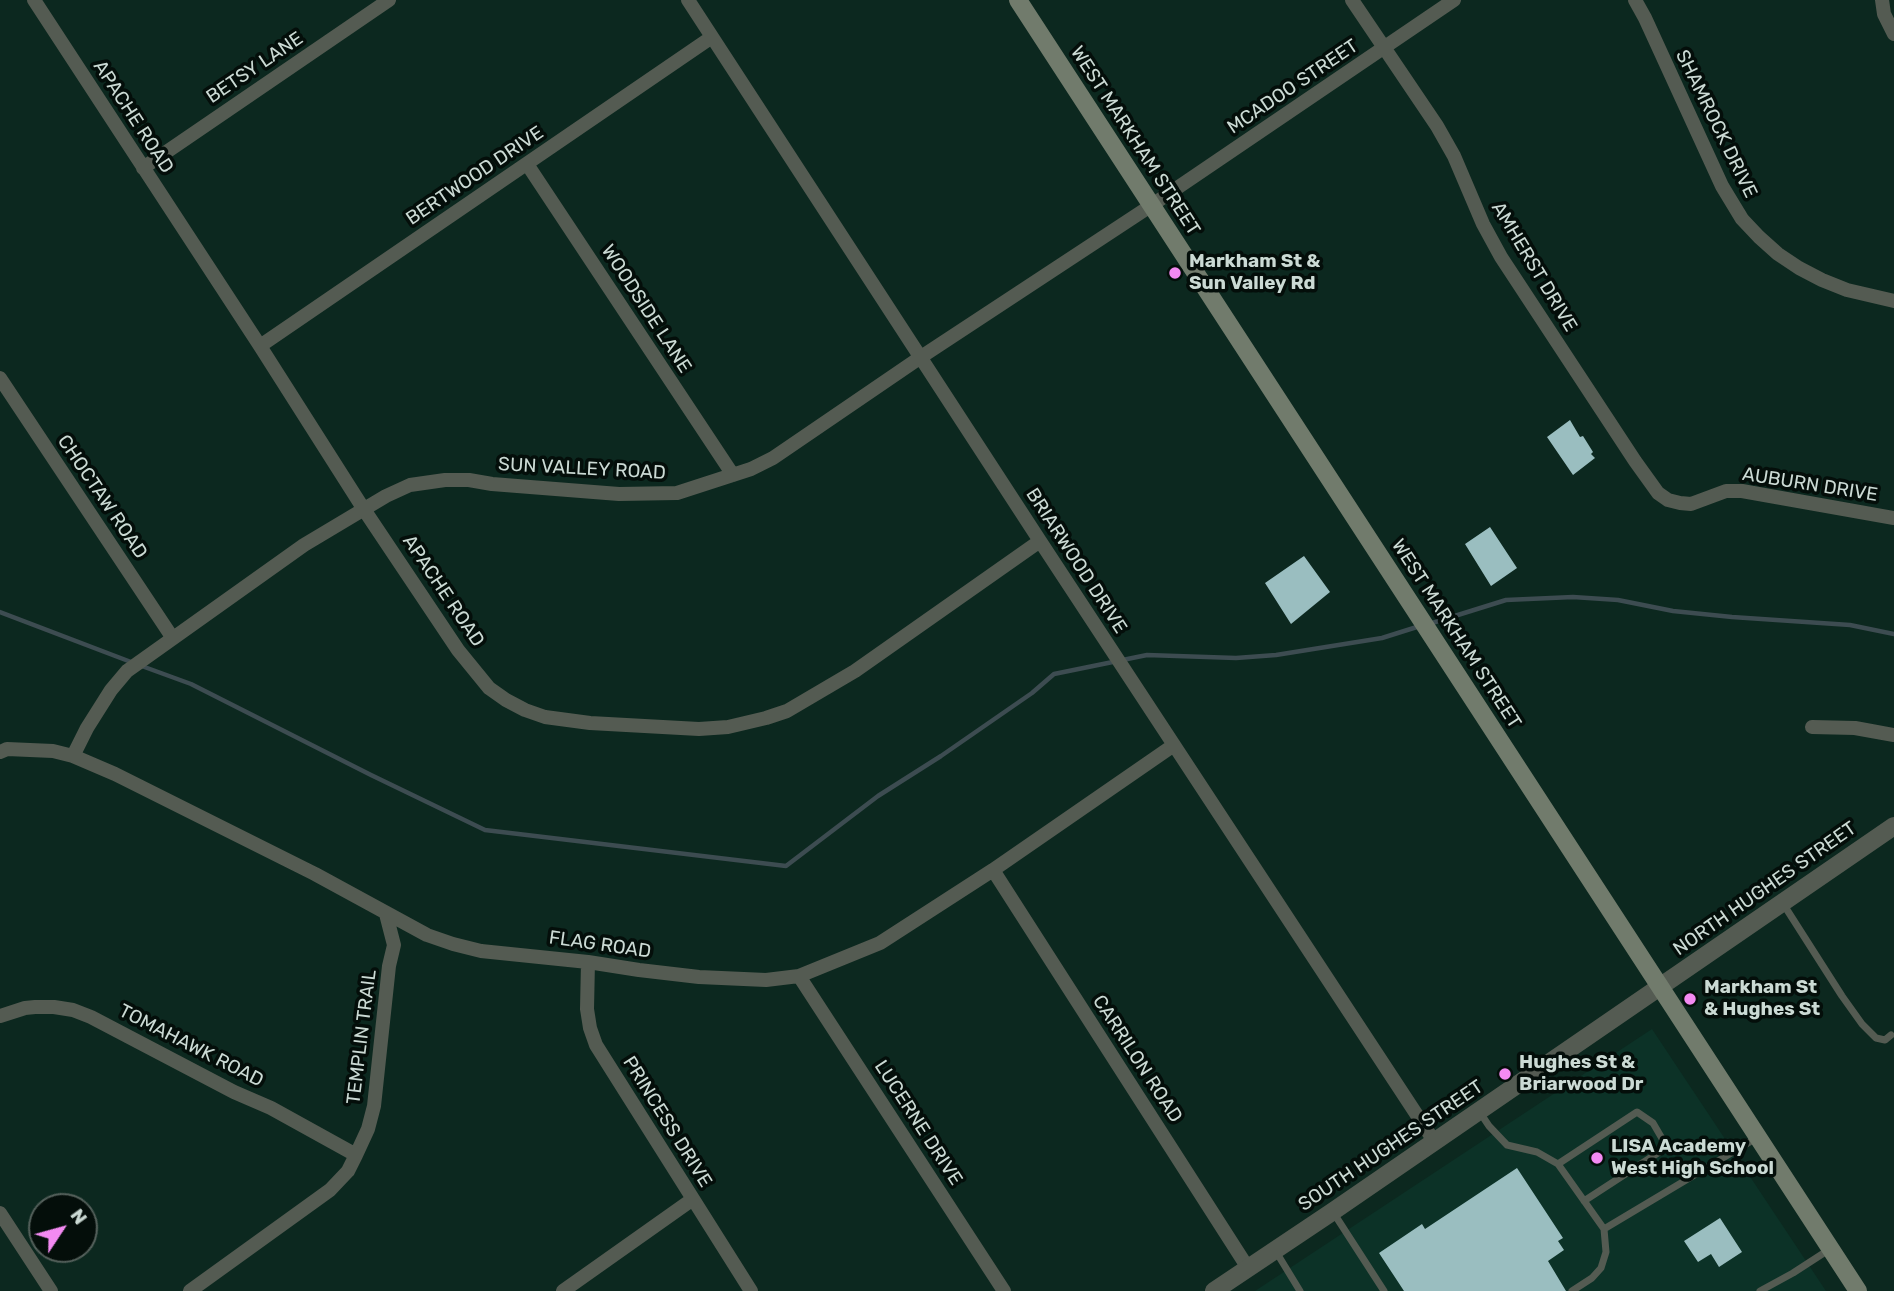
<!DOCTYPE html>
<html>
<head>
<meta charset="utf-8">
<style>
	body { margin:0 }
	#map { position:relative; width:1894px; height:1291px; overflow:hidden; background:#0c281f; font-family:Rubik,sans-serif }
	canvas { display:block }
	.north { position:absolute; left:28px; top:1193px; width:70px; height:70px; box-sizing:border-box; background:#040e0a; border:2px solid #54605b; border-radius:50%; rotate:54deg; font-size:19px; font-weight:700; line-height:28px; text-align:center; color:#cbdad4 }
	.north::after { content:''; display:block; margin:auto; width:24px; height:32px; background:#f38af2; clip-path:polygon(50% 0,100% 100%,50% 72%,0 100%) }
</style>
</head>
<body>
<div id="map">
<canvas width="1894" height="1291"></canvas>
<div class="north">N</div>
</div>
<script>
const ctx = document.querySelector('canvas').getContext('2d');
ctx.lineJoin = 'round';
function paint(path, color) { ctx.fillStyle = color; ctx.fill(path, 'evenodd'); }
const toPath = rows => new Path2D(rows.map(r => 'M' + r).join(''));
function strokePath(path, color, width, dash) { ctx.strokeStyle = color; ctx.lineWidth = width; ctx.lineCap = dash ? 'butt' : 'round'; ctx.setLineDash(dash || []); ctx.stroke(path); }
function write(font, color, halo, rows, align = 'center') {
  ctx.font = font + ' Rubik,sans-serif'; ctx.lineWidth = 7; ctx.setLineDash([]); ctx.textBaseline = 'middle'; ctx.strokeStyle = halo; ctx.fillStyle = color; for (const [text, x, y, turn = 0] of rows) {
    ctx.save(); ctx.translate(x, y); ctx.rotate((+turn || 0) * Math.PI / 180); ctx.textAlign = isNaN(turn) ? turn : align; if (halo) ctx.strokeText(text, 0, 0); ctx.fillText(text, 0, 0); ctx.restore();
  }
}
paint(toPath([
	[1652,1029,1826,1291,1255,1291]
]), '#0c3227');
strokePath(toPath([
	[0,612,131,662],
	[1429,624,1506,600,1573,597,1618,600,1673,611,1732,617,1850,625,1894,634],
	[139,665,191,684,371,775,485,830,786,866,878,796,941,756,1032,693,1054,674,1147,655,1236,658,1276,655,1382,638,1420,626]
]), '#3d4c51', 4.5);
paint(toPath([
	[1570,420,1580,437,1583,436,1593,452,1591,454,1595,458,1573,475,1547,437],
	[1490,527,1517,568,1491,586,1465,544],
	[1304,556,1330,592,1291,624,1265,583],
	[1517,1168,1563,1238,1558,1241,1564,1250,1548,1261,1566,1291,1404,1291,1379,1253,1422,1224,1425,1229],
	[1720,1218,1742,1252,1719,1267,1711,1254,1698,1262,1684,1241]
]), '#9abec0');
strokePath(toPath([
	[1782,902,1842,996,1862,1024,1876,1038,1885,1040,1891,1035],
	[1479,1111,1489,1126,1507,1145,1537,1152,1558,1164,1604,1229,1758,1137],
	[1558,1164,1637,1112,1653,1123,1667,1147,1584,1201],
	[1333,1212,1384,1291],
	[1275,1250,1300,1291],
	[1572,1291,1592,1278,1601,1268,1606,1252,1604,1229],
	[1760,1291,1793,1273,1830,1249]
]), '#545b52', 7);
strokePath(toPath([
	[34,0,260,346,363,508,458,650,489,688,506,700,525,710,545,717,590,723,699,729,728,727,766,718,787,711,855,671,1040,541],
	[688,0,1040,541,1434,1141],
	[1352,0,1437,126,1454,156,1483,224,1501,257,1635,461,1658,493,1668,500,1680,503,1691,504,1726,491,1742,491,1894,518],
	[1635,0,1645,18,1722,186,1742,219,1759,237,1778,254,1799,268,1822,280,1847,290,1894,301],
	[1882,0,1884,14,1894,34],
	[527,164,733,475],
	[143,168,389,0],
	[260,346,712,37],
	[0,378,172,637],
	[1812,727,1855,728,1894,735],
	[0,752,7,749,53,751,73,756,115,774,315,874,427,935,453,944,481,951,588,962,639,970,699,977,766,980,799,976,880,943,993,870,1174,745],
	[73,756,87,728,111,690,127,671,304,545,386,496,410,485,445,480,469,480,492,484,619,494,677,493,751,469,773,458,921,357,1152,205,1454,0],
	[993,870,1248,1268],
	[588,962,587,1009,590,1028,596,1045,751,1291],
	[799,976,1004,1291],
	[0,1016,25,1008,35,1007,54,1007,73,1010,91,1017,234,1092,271,1108,356,1155],
	[0,1213,51,1291],
	[190,1291,330,1190,348,1171,356,1155,368,1129,374,1106,389,966,394,945,386,914],
	[563,1291,693,1199]
]), '#545b52', 14);
strokePath(toPath([
	[1214,1291,1332,1212,1894,826]
]), '#545b52', 18);
strokePath(toPath([
	[1018,0,1858,1291]
]), '#717b6c', 18);
for (const [x, y, r, color] of [
	[1175,273,7,"#f38af2"],
	[1690,999,7,"#f38af2"],
	[1505,1074,7,"#f38af2"],
	[1597,1158,7,"#f38af2"]
]) { const dot = new Path2D(); dot.arc(x, y, r, 0, 2 * Math.PI); ctx.fillStyle = color; ctx.fill(dot); strokePath(dot, '#040e0a', 2.5); }
write('19px', '#cbdad4', '#040e0a', [
	["BETSY LANE",255,68,-34],
	["MCADOO STREET",1293,87,-34],
	["APACHE ROAD",133,117,57],
	["SHAMROCK DRIVE",1716,124,64],
	["WEST MARKHAM STREET",1135,141,57],
	["BERTWOOD DRIVE",475,176,-34],
	["AMHERST DRIVE",1534,267,59],
	["WOODSIDE LANE",646,309,57],
	["SUN VALLEY ROAD",582,469,3],
	["AUBURN DRIVE",1810,485,9],
	["CHOCTAW ROAD",102,497,56],
	["BRIARWOOD DRIVE",1076,561,57],
	["APACHE ROAD",443,591,56],
	["WEST MARKHAM STREET",1456,634,57],
	["NORTH HUGHES STREET",1765,889,-35],
	["FLAG ROAD",600,945,8],
	["TEMPLIN TRAIL",362,1037,-83],
	["TOMAHAWK ROAD",191,1046,27],
	["CARRILON ROAD",1137,1059,57],
	["PRINCESS DRIVE",667,1122,58],
	["LUCERNE DRIVE",918,1123,57],
	["SOUTH HUGHES STREET",1391,1146,-34]
]);
write('bold 19px', '#cbdad4', '#040e0a', [
	["Markham St &",1189,262],
	["Sun Valley Rd",1189,284],
	["Markham St",1704,988],
	["& Hughes St",1704,1010],
	["Hughes St &",1519,1063],
	["Briarwood Dr",1519,1085],
	["LISA Academy",1611,1147],
	["West High School",1611,1169]
], 'left');
</script>
</body>
</html>
